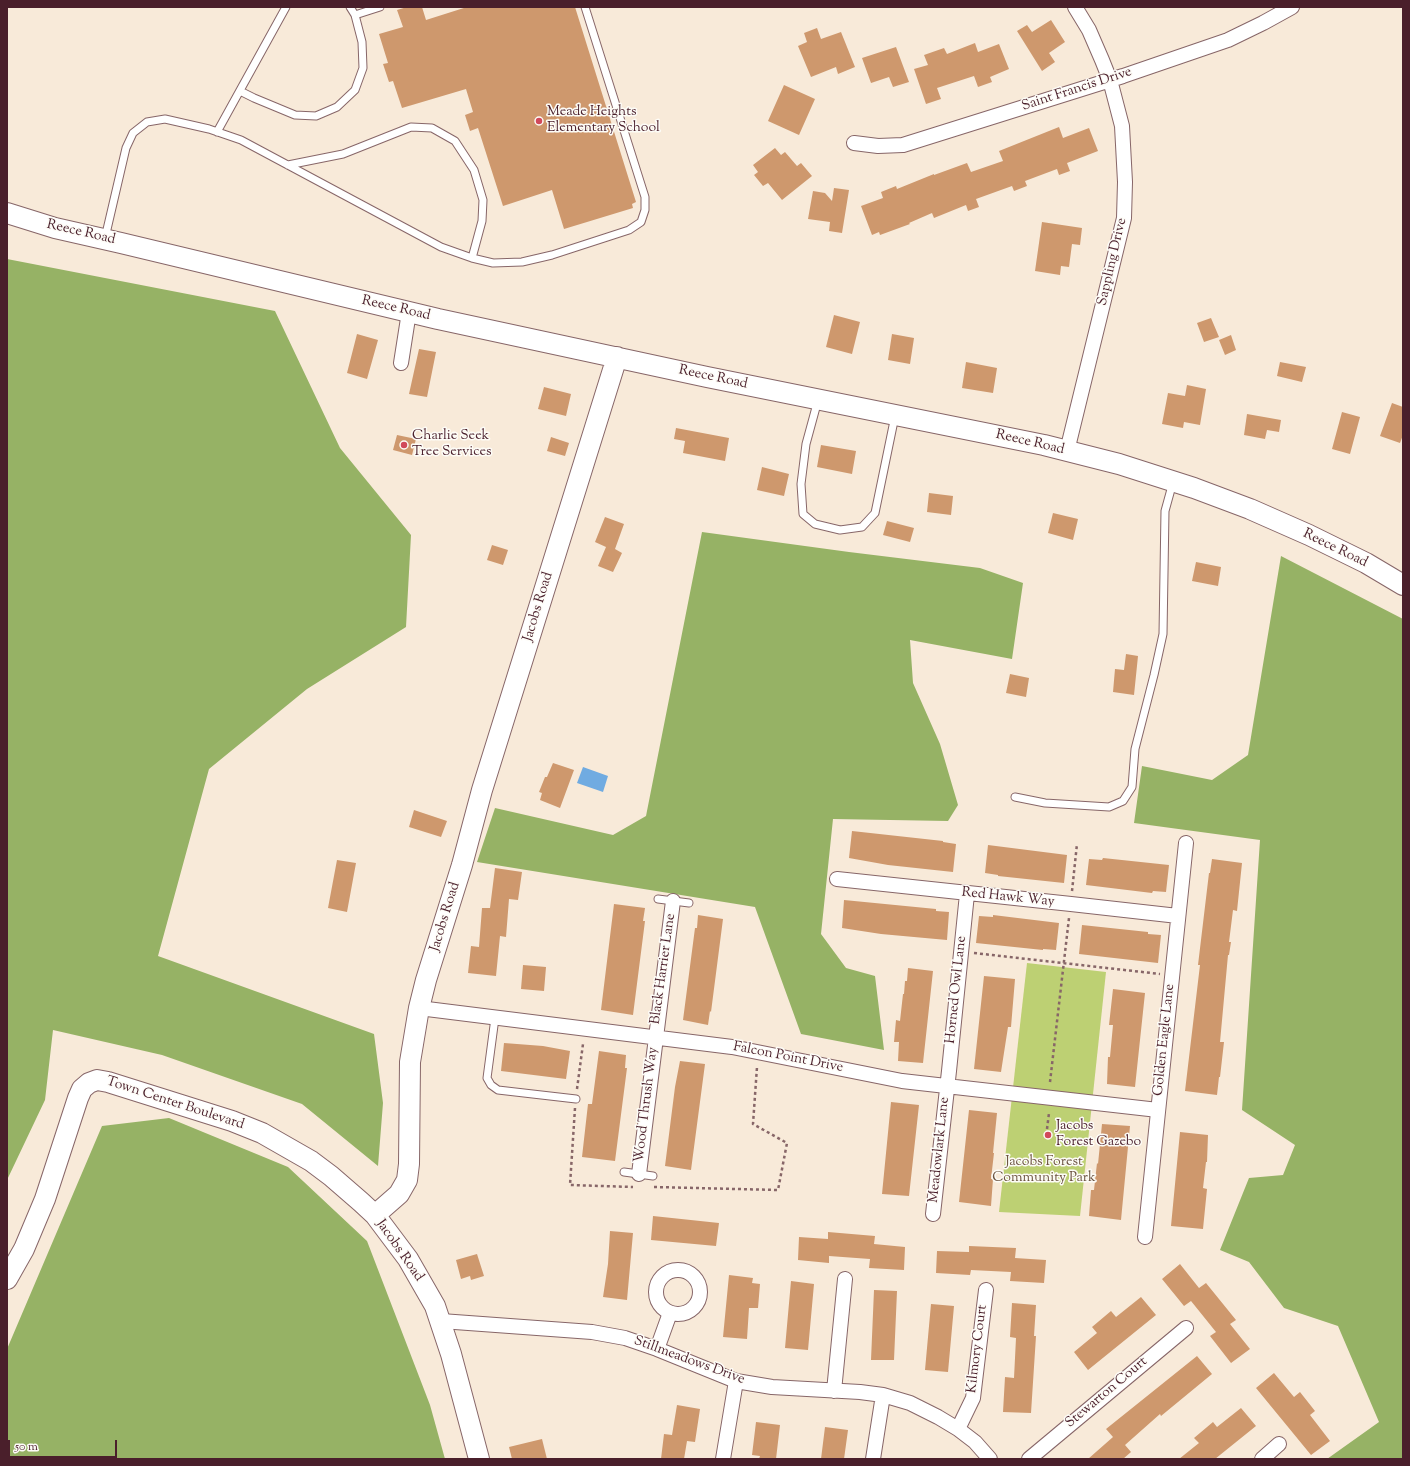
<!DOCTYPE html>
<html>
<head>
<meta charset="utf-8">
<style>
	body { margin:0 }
	#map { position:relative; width:1410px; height:1466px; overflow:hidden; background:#f8ead9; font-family:"Sorts Mill Goudy",serif }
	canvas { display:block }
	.frame { position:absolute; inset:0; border:8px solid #4a1f2b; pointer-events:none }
	.scale { position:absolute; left:8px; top:1440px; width:109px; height:18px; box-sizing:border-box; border:2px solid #4a1f2b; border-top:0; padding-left:5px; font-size:12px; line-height:14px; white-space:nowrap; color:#4a1f2b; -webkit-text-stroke:3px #fdfcf7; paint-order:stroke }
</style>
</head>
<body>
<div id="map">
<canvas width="1410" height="1466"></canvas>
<div class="frame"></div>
<div class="scale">50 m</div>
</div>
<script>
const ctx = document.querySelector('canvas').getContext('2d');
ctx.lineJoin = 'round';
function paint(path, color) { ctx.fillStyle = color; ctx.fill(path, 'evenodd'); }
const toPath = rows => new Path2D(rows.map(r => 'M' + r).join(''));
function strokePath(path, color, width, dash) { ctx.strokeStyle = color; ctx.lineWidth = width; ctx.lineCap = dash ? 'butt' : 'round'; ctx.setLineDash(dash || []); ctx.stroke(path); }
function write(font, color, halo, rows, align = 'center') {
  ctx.font = font + ' "Sorts Mill Goudy",serif'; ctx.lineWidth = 3; ctx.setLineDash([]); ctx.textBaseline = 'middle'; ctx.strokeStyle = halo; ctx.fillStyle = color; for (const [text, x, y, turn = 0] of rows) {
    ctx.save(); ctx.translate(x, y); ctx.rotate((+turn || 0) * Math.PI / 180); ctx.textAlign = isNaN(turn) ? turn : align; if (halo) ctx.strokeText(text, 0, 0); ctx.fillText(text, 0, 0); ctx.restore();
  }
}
paint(toPath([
	[1027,963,1106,972,1080,1216,999,1212]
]), '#bdd073');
paint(toPath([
	[7,259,275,311,340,448,411,535,406,627,307,689,209,769,158,956,374,1034,383,1103,378,1166,302,1104,162,1055,53,1030,45,1100,7,1180],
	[702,532,849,552,980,568,1023,583,1012,659,910,640,913,683,940,744,958,805,948,821,833,819,821,934,846,968,875,976,884,1050,801,1034,755,907,477,862,495,808,613,835,646,816],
	[1281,556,1403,619,1403,1459,1327,1459,1379,1422,1338,1326,1284,1308,1249,1262,1220,1250,1249,1178,1283,1175,1295,1145,1242,1110,1260,840,1134,823,1142,766,1212,780,1248,755],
	[169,1118,288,1167,367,1241,430,1405,445,1459,7,1459,7,1349,102,1126]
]), '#96b265');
paint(toPath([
	[583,767,608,776,603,792,577,783]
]), '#70abe1');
paint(toPath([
	[407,7,422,7,426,20,467,7,575,7,636,202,632,204,633,208,564,229,552,190,503,206,478,128,470,131,465,115,473,112,466,89,402,108,393,81,389,82,383,64,388,63,379,34,403,27,397,10],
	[1051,20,1065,42,1049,53,1055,62,1042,71,1017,31,1027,25,1032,32],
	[817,28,821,39,841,32,855,67,838,74,836,67,811,77,798,46,807,42,804,33],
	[975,43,978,52,999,44,1009,69,990,77,992,82,978,87,974,76,937,88,941,99,926,104,914,69,928,65,924,55,944,48,947,54],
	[896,47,909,82,893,87,889,77,871,83,862,58],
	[784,85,815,99,799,135,768,121],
	[1059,127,1063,138,1089,128,1098,151,1067,163,1070,171,1059,175,1057,169,1025,181,1027,186,1014,191,1012,186,976,199,979,207,968,211,966,205,934,218,932,213,909,223,910,224,880,235,879,232,872,235,861,206,883,198,881,192,896,186,897,189,934,174,934,175,967,163,971,172,1003,161,999,151],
	[775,148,781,155,785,152,797,166,801,163,812,176,782,200,768,183,763,186,754,175,758,172,753,165],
	[834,188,849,190,842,233,829,231,830,222,808,219,813,191,825,193,832,201],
	[1042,222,1082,228,1080,245,1072,244,1069,267,1061,266,1060,275,1035,271],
	[834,315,860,322,852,354,826,347],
	[1211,318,1219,337,1204,342,1197,323],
	[357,334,378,340,367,379,347,373],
	[892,334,914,338,910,364,888,360],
	[1231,335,1236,350,1225,355,1219,340],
	[419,349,436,352,427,397,409,394],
	[966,362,997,368,993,393,962,388],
	[1280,362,1306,367,1302,382,1277,376],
	[1187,385,1206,389,1200,425,1184,422,1183,428,1162,424,1168,393,1185,396],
	[544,387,571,394,566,416,538,409],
	[1392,403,1403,407,1403,435,1400,443,1380,436],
	[1342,412,1360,417,1350,454,1332,449],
	[1247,414,1281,420,1279,432,1267,430,1265,439,1244,435],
	[676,428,729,438,725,461,683,453,685,441,674,439],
	[397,435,416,439,412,455,393,450],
	[551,437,569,443,565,456,547,451],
	[821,445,856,451,852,474,817,467],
	[762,467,789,474,784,496,757,490],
	[929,493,953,496,951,515,927,512],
	[1053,513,1078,519,1073,540,1048,533],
	[605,517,624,524,615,549,622,553,613,572,598,566,606,547,595,542],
	[887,521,914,528,910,542,883,535],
	[492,545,508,550,503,565,487,560],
	[1196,562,1221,567,1218,586,1192,581],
	[1126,654,1138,656,1134,695,1113,692,1115,669,1124,670],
	[1010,674,1029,678,1026,697,1006,693],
	[553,763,574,770,560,808,540,800,542,793,539,792,545,777,547,777],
	[414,810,447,821,441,837,409,827],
	[852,831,943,841,943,842,956,844,953,872,888,865,849,858],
	[988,845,1067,855,1064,883,998,876,998,875,985,873],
	[1103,858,1169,865,1166,892,1153,891,1152,893,1086,885,1089,859,1102,860],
	[1212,859,1242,863,1237,911,1233,910,1229,942,1231,942,1229,955,1228,955,1220,1042,1224,1042,1220,1077,1219,1077,1217,1095,1185,1091,1200,965,1198,965,1209,873,1210,873],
	[337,860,356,863,347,912,328,908],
	[495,868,522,872,518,900,509,899,506,937,500,936,496,976,468,973,471,946,479,947,482,908,490,908],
	[844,900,936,909,936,911,949,912,947,940,881,934,842,928],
	[614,904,645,908,643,921,645,921,633,1015,601,1010],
	[698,915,723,919,711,1012,710,1011,708,1025,683,1020,695,928,697,928],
	[993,915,1059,923,1056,950,1043,949,1043,950,976,943,979,916,993,917],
	[1082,925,1148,932,1148,934,1161,935,1158,963,1079,954],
	[523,965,546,967,544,991,521,989],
	[908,968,933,971,923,1063,898,1061,899,1042,894,1042,896,1020,900,1021,903,994,904,994,905,981,907,981],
	[984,976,1015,979,1011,1027,1008,1027,1001,1072,974,1069],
	[1113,989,1145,993,1135,1087,1107,1084,1108,1057,1110,1057,1113,1025,1109,1025],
	[504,1043,543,1046,570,1051,566,1079,501,1071],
	[599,1051,626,1055,625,1068,627,1068,615,1161,582,1157,588,1104,592,1104],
	[680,1061,705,1064,691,1170,665,1166,675,1087],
	[891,1102,919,1105,909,1196,882,1194],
	[969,1110,997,1113,993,1153,994,1153,991,1179,993,1179,991,1206,959,1202],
	[1102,1124,1130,1126,1121,1220,1089,1216,1091,1190,1094,1190,1097,1163,1098,1164],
	[1180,1132,1208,1135,1207,1162,1206,1162,1203,1188,1207,1189,1203,1229,1171,1226],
	[653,1216,719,1223,716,1246,651,1240],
	[610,1231,633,1233,627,1300,603,1297,608,1264],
	[828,1232,875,1236,874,1244,905,1247,904,1270,869,1268,870,1259,829,1256,829,1263,798,1260,799,1237,828,1239],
	[969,1246,1016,1248,1015,1258,1046,1260,1044,1283,1010,1281,1011,1272,971,1270,970,1275,936,1273,937,1251,969,1252],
	[477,1254,484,1276,471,1280,470,1276,461,1279,456,1260],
	[1180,1264,1199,1288,1206,1283,1236,1320,1230,1324,1250,1349,1231,1363,1210,1336,1216,1332,1191,1301,1184,1306,1162,1279],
	[729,1275,753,1278,752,1283,760,1284,758,1308,749,1308,747,1339,723,1337],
	[791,1281,814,1284,808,1350,785,1348],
	[874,1290,897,1291,894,1360,871,1360],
	[1141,1297,1156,1315,1088,1370,1074,1352,1097,1333,1092,1327,1111,1311,1116,1317],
	[1012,1303,1036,1305,1034,1336,1036,1336,1031,1413,1003,1412,1005,1377,1014,1378,1016,1338,1010,1337],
	[931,1304,954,1306,948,1372,925,1370],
	[1197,1356,1212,1374,1161,1416,1160,1414,1125,1445,1131,1452,1123,1459,1088,1459,1113,1437,1106,1429],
	[1274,1373,1294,1397,1300,1392,1315,1411,1310,1415,1330,1441,1311,1455,1256,1388],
	[677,1405,700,1409,695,1442,687,1441,684,1459,661,1459,664,1434,672,1435],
	[1241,1408,1256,1426,1215,1459,1179,1459,1199,1443,1194,1438,1213,1422,1217,1427],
	[756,1422,780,1425,776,1459,759,1459,760,1456,752,1455],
	[825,1427,848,1430,844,1459,821,1459],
	[542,1439,547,1459,512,1459,509,1447]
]), '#ce986d');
const lane = toPath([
	[355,15,380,7],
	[240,91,254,98,295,115,316,116,337,107,355,90,363,68,362,42,355,15,350,7],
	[217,132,286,7],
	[288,165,343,154,411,127,432,128,455,141,474,170,483,200,482,221,472,258],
	[105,238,126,148,133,133,147,122,165,119,209,129,241,140,441,247,472,258,493,263,522,262,552,255,629,230,641,222,645,210,645,197,585,7],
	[818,400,806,444,801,484,803,514,815,524,840,530,862,527,875,513,895,416],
	[1015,797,1045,803,1109,807,1123,801,1132,787,1135,749,1154,675,1163,634,1165,511,1173,482],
	[658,899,689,903],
	[495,1018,487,1078,491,1085,498,1090,576,1099],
	[624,1172,653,1176]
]);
const street = toPath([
	[854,143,878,146,903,145,1123,76,1228,40,1263,23,1292,7],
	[401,363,409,312],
	[1067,451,1124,218,1125,182,1122,126,1110,80,1102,60,1089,30,1075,7],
	[837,879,1071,904,1178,916],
	[419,1008,732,1047,902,1081,1158,1110],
	[639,1174,673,901],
	[933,1214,949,1071,967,894],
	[1145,1237,1186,843],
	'656 1292a22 22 0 1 1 44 0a22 22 0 1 1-44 0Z',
	[441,1321,592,1332,625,1338,657,1349,736,1381,772,1387,860,1392,883,1395,910,1403,938,1417,958,1429,975,1442,990,1459],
	[657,1349,670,1313],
	[834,1391,845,1279],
	[958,1429,973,1398,986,1290],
	[723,1459,736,1381],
	[873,1459,883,1395],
	[1029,1459,1186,1328],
	[1262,1459,1279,1444]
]);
const secondary = toPath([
	[7,213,55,228,121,243,438,319,707,377,1044,445,1119,464,1194,488,1250,509,1309,535,1366,563,1403,585],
	[7,1279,24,1249,45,1199,78,1098,82,1089,89,1083,97,1080,108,1082,232,1121,262,1133,311,1161,331,1176,361,1202,375,1215],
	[479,1459,451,1354,435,1306,408,1259,375,1215,399,1194,407,1180,409,1164,410,1062,419,1008,426,980,462,865,482,790,617,357]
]);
strokePath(lane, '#876668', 9);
strokePath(street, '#876668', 16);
strokePath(secondary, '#876668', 22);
strokePath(toPath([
	[1072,891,1077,844],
	[974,953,1160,974],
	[1050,1082,1069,918],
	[577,1089,583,1044],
	[575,1108,570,1185,633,1187],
	[1047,1129,1049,1113],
	[654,1187,778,1190,787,1143,753,1124,757,1067]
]), '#876668', 2.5, [3, 3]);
strokePath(lane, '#fff', 7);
strokePath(street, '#fff', 14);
strokePath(secondary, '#fff', 20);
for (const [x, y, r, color] of [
	[539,121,4,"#d1495b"],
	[404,445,4,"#d1495b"],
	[1048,1135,4,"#d1495b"]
]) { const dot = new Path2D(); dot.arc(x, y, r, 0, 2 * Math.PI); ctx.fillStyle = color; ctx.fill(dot); strokePath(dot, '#fdfcf7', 1.5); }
write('14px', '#4a1f2b', '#fdfcf7', [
	["Saint Francis Drive",1077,90,-18],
	["Reece Road",81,233,13],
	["Sappling Drive",1113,262,-77],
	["Reece Road",396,309,13],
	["Reece Road",713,378,12],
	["Reece Road",1030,443,13],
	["Reece Road",1335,549,26],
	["Jacobs Road",539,607,-73],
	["Red Hawk Way",1008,898,6],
	["Jacobs Road",446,917,-73],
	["Black Harrier Lane",664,969,-82],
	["Horned Owl Lane",957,990,-84],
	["Golden Eagle Lane",1165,1040,-84],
	["Falcon Point Drive",788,1058,11],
	["Town Center Boulevard",175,1104,18],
	["Wood Thrush Way",647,1105,-83],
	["Meadowlark Lane",940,1150,-84],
	["Jacobs Road",399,1251,55],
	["Kilmory Court",978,1349,-83],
	["Stillmeadows Drive",689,1361,20],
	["Stewarton Court",1107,1393,-40]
]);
write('14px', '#4a1f2b', '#fdfcf7', [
	["Meade Heights",547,113],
	["Elementary School",547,129],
	["Charlie Seek",412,437],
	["Tree Services",412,453],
	["Jacobs",1056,1127],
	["Forest Gazebo",1056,1143]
], 'left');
write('14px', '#6c5441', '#fdfcf7', [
	["Jacobs Forest",1044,1163],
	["Community Park",1044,1179]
]);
</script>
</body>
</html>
